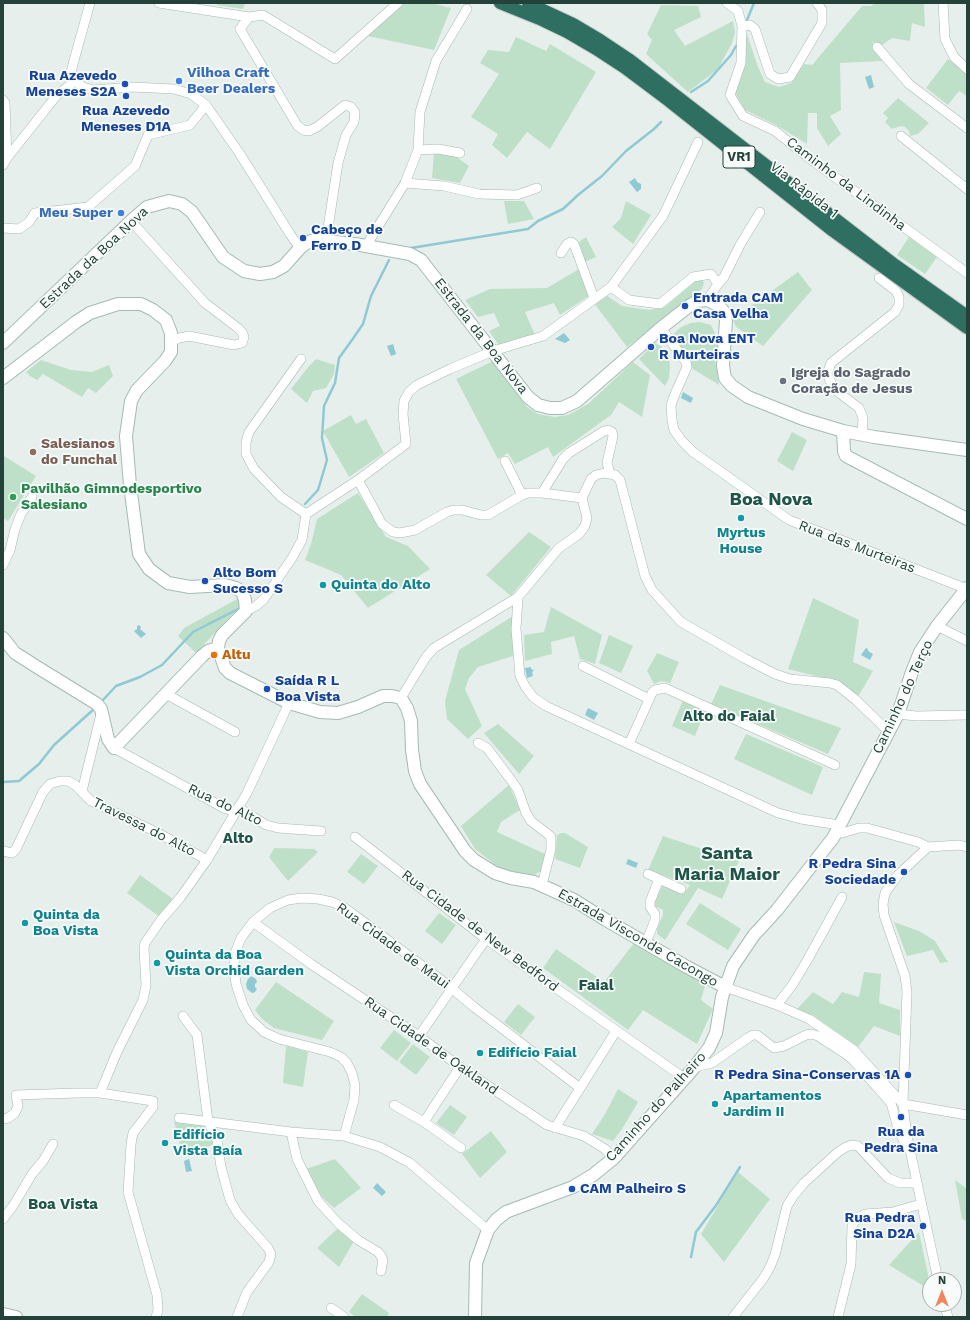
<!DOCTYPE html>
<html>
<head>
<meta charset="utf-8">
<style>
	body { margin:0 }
	#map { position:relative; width:970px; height:1320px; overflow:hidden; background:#e6efeb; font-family:"Work Sans",sans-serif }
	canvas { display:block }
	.frame { position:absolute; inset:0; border:4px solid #24423a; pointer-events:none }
	.north { position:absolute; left:922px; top:1272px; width:40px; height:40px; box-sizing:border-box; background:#f7fbf9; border:1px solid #a3b1ad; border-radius:50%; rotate:0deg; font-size:11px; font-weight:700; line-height:16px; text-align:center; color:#24423a }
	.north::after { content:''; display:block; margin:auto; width:14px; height:18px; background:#f4845f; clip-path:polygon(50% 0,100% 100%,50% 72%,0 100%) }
</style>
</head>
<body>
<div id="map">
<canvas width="970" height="1320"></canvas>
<div class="frame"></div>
<div class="north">N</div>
</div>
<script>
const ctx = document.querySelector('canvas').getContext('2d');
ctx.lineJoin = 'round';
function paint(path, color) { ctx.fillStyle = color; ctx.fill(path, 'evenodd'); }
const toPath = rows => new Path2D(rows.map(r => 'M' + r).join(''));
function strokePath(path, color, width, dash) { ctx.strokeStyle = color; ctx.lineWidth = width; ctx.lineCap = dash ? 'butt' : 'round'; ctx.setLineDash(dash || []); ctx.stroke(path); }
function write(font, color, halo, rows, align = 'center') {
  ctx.font = font + ' "Work Sans",sans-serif'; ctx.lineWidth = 3.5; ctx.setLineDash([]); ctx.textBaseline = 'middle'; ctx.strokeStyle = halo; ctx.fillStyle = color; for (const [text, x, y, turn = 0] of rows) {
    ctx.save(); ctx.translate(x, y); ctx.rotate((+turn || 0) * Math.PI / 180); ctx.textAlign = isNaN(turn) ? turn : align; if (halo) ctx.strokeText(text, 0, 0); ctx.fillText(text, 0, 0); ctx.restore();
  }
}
paint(toPath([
	[218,3,245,3,243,9,217,5],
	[405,3,431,3,451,8,434,50,368,36],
	[875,3,924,3,925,27,912,23,910,41,892,38,882,45,872,42,882,61,840,63,841,110,830,116,841,134,828,146,817,128,817,113,808,113,807,144,776,125,745,110,735,92,745,63,747,34,758,67,765,82,779,87,791,83,804,64,812,65,862,6,871,6],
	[661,5,698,6,701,17,674,30,685,46,733,21,735,32,732,43,718,69,688,92,646,54,652,40,647,34],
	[516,37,546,51,550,44,596,72,550,149,527,132,507,158,492,145,498,134,471,117,499,74,480,63,488,50,509,52],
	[948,59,967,74,967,96,959,91,948,105,926,88],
	[898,98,929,123,918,134,910,136,909,131,905,127,901,126,892,129,885,122,888,118,883,113],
	[434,152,455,156,469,166,460,183,432,178],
	[504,201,524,201,534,219,508,224],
	[626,201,651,215,633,244,612,227,621,218],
	[586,237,596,257,584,262,579,242],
	[909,237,937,257,925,274,897,255],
	[579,269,590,295,560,315,554,303,525,312,535,335,501,348,489,331,500,326,494,313,478,317,465,300,490,289,547,288],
	[798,272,812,290,763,346,736,327,733,319],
	[697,280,702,280,704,283,702,289,627,347,594,303,606,295,622,306,649,310,665,307],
	[700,322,711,325,718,340,715,360,719,385,693,369,670,337,681,327,691,323],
	[655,343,661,346,669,358,670,367,669,378,665,386,639,359],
	[316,359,335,365,334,374,326,388,313,391,307,403,291,389,309,366],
	[41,360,71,370,92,372,109,365,113,376,96,393,88,388,82,397,43,374,37,380,30,376,26,372],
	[493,361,527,407,538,414,555,417,568,415,588,404,633,362,650,375,642,417,619,402,611,415,553,457,548,447,515,464,508,453,498,459,456,379],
	[351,415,356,424,366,419,384,453,349,477,323,431],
	[792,432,807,440,793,471,777,461],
	[4,456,36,476,8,521,3,518],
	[358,493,386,537,408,546,430,569,368,608,341,575,305,560,311,544,317,519],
	[529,532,551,547,511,596,486,575],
	[241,597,239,607,196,653,178,636,184,628],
	[813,598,859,620,853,662,873,671,859,695,824,678,788,669],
	[551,607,602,635,595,664,580,659,574,636,551,642,552,654,525,661,524,635,544,632],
	[513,616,513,656,478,667,469,678,465,689,482,726,468,739,447,719,445,701,459,650],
	[609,635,633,646,621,673,599,663],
	[657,653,679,662,670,683,661,681,654,684,647,671],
	[720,685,841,728,828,754,711,704],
	[683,700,705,711,695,736,672,726],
	[498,724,534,756,519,774,484,733],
	[746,734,823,767,812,795,734,759],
	[509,785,520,810,501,822,497,832,545,854,541,871,534,875,502,870,475,849,461,826],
	[561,833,565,833,588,847,580,868,555,859,557,835],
	[663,836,739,861,722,899,698,888,665,940,657,934,657,929,663,915,663,910,655,906,654,903,662,886,684,893,690,885,648,870],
	[274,848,314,849,318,852,288,881,269,857],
	[361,854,378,866,364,884,347,872],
	[140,875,173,899,160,917,127,893],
	[700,903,741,929,728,950,686,924],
	[439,913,456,925,442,944,425,931],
	[894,922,919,931,935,941,948,962,940,963,933,950,907,956],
	[634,943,706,982,701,1000,713,1009,697,1044,643,1010,628,1030,543,968,556,949,604,982],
	[864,972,881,974,879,1003,900,1010,900,1036,874,1026,858,1047,814,1016,796,1010,813,992,833,1004,842,992,859,997],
	[276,982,334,1021,322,1040,274,1028,262,1019,255,1010],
	[518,1004,535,1017,521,1035,504,1022],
	[394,1030,411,1043,397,1061,380,1048],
	[413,1044,430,1057,416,1075,399,1062],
	[286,1046,308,1052,303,1087,283,1083],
	[618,1089,638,1102,622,1129,613,1141,592,1134,605,1114],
	[450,1105,467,1117,454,1135,436,1123],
	[192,1121,205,1125,211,1132,213,1145,182,1153,174,1122],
	[491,1131,507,1152,480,1178,462,1154],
	[335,1159,361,1188,334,1208,322,1197,310,1179,306,1169],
	[738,1172,770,1199,724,1262,701,1234],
	[955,1180,967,1189,967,1221,962,1219],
	[337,1229,354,1241,339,1267,317,1248],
	[919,1232,930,1284,930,1290,889,1265],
	[362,1294,389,1313,387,1317,356,1317,349,1312]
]), '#bfe0c8');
paint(toPath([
	[871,75,874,87,869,89,865,77],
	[635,178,637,182,641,184,641,189,637,192,629,182],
	[564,333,570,340,565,343,555,339],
	[393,344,396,354,391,356,387,346],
	[683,392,693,398,691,403,681,398],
	[139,625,141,627,140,629,146,634,141,638,134,631,137,629,137,626],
	[866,648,868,649,868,651,873,654,870,660,861,655],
	[531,667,531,669,534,670,532,672,533,676,527,678,525,668],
	[588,708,598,713,594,720,585,715],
	[628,859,638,863,636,868,626,864],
	[251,976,256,979,257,982,255,984,255,987,257,989,255,992,252,993,247,989,246,984,248,979],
	[189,1159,192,1171,186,1172,184,1161],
	[377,1183,386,1192,382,1196,373,1188]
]), '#8ec9d4');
strokePath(toPath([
	[747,20,754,3],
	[691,92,708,81,731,55,736,46],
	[411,248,528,229,538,221,563,209,578,195,602,176,626,151,654,129,661,122],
	[305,504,318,490,327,460,322,438,324,406,335,383,339,358,352,340,363,324,371,296,389,260],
	[103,700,116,686,140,677,162,665,193,632,242,607],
	[4,782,19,781,39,764,54,745,94,709],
	[691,1257,696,1232,717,1204,740,1167]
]), '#8ec9d4', 2.5);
const street = toPath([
	[90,3,73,64,71,73,75,81,83,87,93,90,133,87,174,89,191,94,206,105,240,154,290,234,300,248],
	[159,3,249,17,263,15,335,59,398,3],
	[727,3,738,11,742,26,741,63,730,95,743,116,775,131,813,161,967,273],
	[943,3,945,39,954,57,967,69],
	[249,17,240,29,297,125,303,130,309,131,317,127,345,105,351,107,355,112,354,122,346,135,338,163,326,241],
	[742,26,750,25,755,29,770,74,778,79,790,77,822,23,822,10,817,3],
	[877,47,909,84,967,128],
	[3,100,5,103,7,158],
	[901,136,967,189],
	[418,150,438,149,460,153],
	[3,165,7,158,57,95,75,81],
	[405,183,444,186,479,194,517,195,537,188],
	[131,221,205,303,238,328,242,332,244,337,242,343,234,345,189,336,179,338,172,341],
	[3,228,19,229,29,222,35,213,88,207,135,166,148,135,190,125,206,105],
	[366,246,405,183,418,150,420,112,436,61,467,9],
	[561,253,567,244,571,242,574,244,594,298],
	[718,284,724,277,740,245,760,212],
	[611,287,629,300,660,304,693,277,711,274,718,284,707,300],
	[661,328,686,362,687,367,675,394,671,405,672,420,674,430,682,441,693,452,789,520,967,589],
	[301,359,249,432,246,442,246,454,254,469,281,497,306,514],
	[862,435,863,418,859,408,834,389,827,374,831,363,895,312,899,305,899,297,896,291,879,278],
	[505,461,522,495],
	[358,480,382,524,393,532,400,533,415,530,447,512,454,510,462,510,481,515,488,515,522,495,528,493,542,493,582,498],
	[542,493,563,459,569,453,604,431,608,430,612,432,613,436,607,463,610,473],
	[582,498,591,479,596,475,604,473,615,475,620,480,645,576,652,590,681,622,744,658,775,674,790,679,830,683,837,685,856,700,889,732],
	[3,565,10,550,15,529,21,514,32,497],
	[518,597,516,629,520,676,525,686,533,697,546,706,778,813,801,819,839,825],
	[246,611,256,606,264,599,292,558,302,540,306,514,358,480,406,444,403,414,404,401,409,392,417,385,450,369,493,351,543,336,611,287,663,216,698,142],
	[937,626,967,641],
	[583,666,649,699],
	[166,694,235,732],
	[401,698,426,657,434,648,518,597,559,548,579,534,585,526,587,518,582,498],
	[898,714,916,716,967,715],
	[478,743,487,748,511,780,518,790,526,813,531,821,549,835,551,837,551,849,542,885],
	[629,744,652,693,655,690,665,688,835,765],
	[114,748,224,808,230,810,244,811,266,825,278,828,321,831],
	[82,791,101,714],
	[836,832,842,833,859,828,867,828,918,842,928,847,959,845,967,847],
	[355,837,486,939,684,1078],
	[928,847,898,875,885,893,883,904,884,915,905,976,907,992,903,1104,907,1136,938,1280],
	[3,851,12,853,16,849,43,792,50,784,60,781,68,781,75,785,91,801,158,833,207,860],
	[648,874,681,889],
	[253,922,311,964,419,1036,460,1067,547,1125,584,1136,605,1149,614,1158],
	[646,943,655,920,655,914,650,907,650,902,659,879],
	[725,987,777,1005,809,1019,854,1050,903,1104],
	[777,1005,793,984,808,959,842,897],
	[183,1016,197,1035,208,1121,217,1140,221,1167,230,1200,238,1214,268,1248,271,1254,269,1262,247,1292,237,1317],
	[419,1036,486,939],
	[460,1067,424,1122,461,1148],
	[695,1067,712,1063,749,1037,753,1035,757,1035,774,1048,784,1046,806,1035,811,1034,818,1036,844,1053,852,1059,891,1103,899,1132,907,1146],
	[100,1093,117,1052,143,1000,146,986,144,948,145,943,161,920,180,898,207,860,247,793,289,703],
	[903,1104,967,1115],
	[394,1105,424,1122],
	[179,1118,291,1132,344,1136,380,1147,410,1163,488,1230],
	[3,1119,8,1118,15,1113,18,1106,16,1095,77,1093,100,1093,153,1101,153,1107,133,1133,131,1144,128,1192,157,1295,158,1310,156,1317],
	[555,1128,616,1031],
	[291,1132,297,1159,318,1201,338,1223,358,1240,378,1252,381,1256,383,1260,381,1271],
	[344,1136,354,1100,355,1085,352,1073,347,1063,341,1057,330,1052,279,1039,264,1032,251,1020,243,1005,236,984,234,967,235,953,241,938,253,922,270,908,288,900,302,898,318,899,332,902,345,908,444,982,474,1007,580,1088],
	[3,1219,13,1206,32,1174,43,1161,53,1144],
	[944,1304,948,1317],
	[331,1308,344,1317],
	[733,1317,763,1279,770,1267,775,1255,787,1206,794,1195,804,1183,838,1152,846,1147,852,1145,858,1146,888,1178,900,1183,917,1183],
	[838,1317,851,1264,852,1226,856,1219,865,1214,893,1212,921,1204]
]);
const secondary = toPath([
	[3,343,131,221,147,207,169,201,182,204,192,212,223,257,244,271,260,274,273,272,284,266,300,248,308,242,315,240,355,244,410,254,421,260,528,397,538,405,550,408,562,408,577,401,661,328,689,306,697,301,707,300,718,305,724,312,726,320,723,366,725,378,732,386,748,397,803,419,843,431,874,437,967,450],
	[3,378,76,322,90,313,118,304,141,304,153,310,166,320,171,333,171,352,165,361,137,390,131,401,126,436,130,485,139,554,149,569,168,583,190,587,225,585,236,588,242,592,245,600,246,611,222,635,219,641,218,648,225,668,230,673,289,703,320,712,338,713,358,707,383,696,392,696,401,698,407,708,411,721,412,750,415,771,420,784,465,851,474,860,495,873,511,878,534,882,574,900,606,920,687,967,725,987],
	[843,431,844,451,846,456,967,519],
	[3,638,15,653,37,667,97,704,101,709,108,739,114,748,202,656,208,651,218,648],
	[3,1314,16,1317],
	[475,1317,476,1263,488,1230,496,1220,506,1212,573,1187,593,1175,614,1158,692,1070,709,1048,716,1033,722,997,733,966,754,935,777,910,833,838,898,714,912,672,920,652,937,626,967,588]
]);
const highway = toPath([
	[500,3,542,20,567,32,596,49,625,68,669,101,833,231,967,328],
	[528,3,573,24,600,40,630,60,895,265,967,316]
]);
strokePath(street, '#a8b8b2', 10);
strokePath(secondary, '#a4bbb3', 14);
strokePath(highway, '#c2cac8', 14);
strokePath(street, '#fff', 9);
strokePath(secondary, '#fff', 12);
strokePath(highway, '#2f6f62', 12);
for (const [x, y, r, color] of [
	[179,81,4,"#3f7fe0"],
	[125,84,4,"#1a4fb4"],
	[126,96,4,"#1a4fb4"],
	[121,213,4,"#3f7fe0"],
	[303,238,4,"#1a4fb4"],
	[685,306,4,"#1a4fb4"],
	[651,347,4,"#1a4fb4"],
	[783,381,4,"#6b7280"],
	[33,452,4,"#8d6e63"],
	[13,497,4,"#2e9e5b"],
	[741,518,4,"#0f9aa8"],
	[205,581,4,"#1a4fb4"],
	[323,585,4,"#0f9aa8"],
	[214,655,4,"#e8710a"],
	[267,689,4,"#1a4fb4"],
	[904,872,4,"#1a4fb4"],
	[25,923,4,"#0f9aa8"],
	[157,963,4,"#0f9aa8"],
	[480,1053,4,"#0f9aa8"],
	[908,1075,4,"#1a4fb4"],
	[715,1104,4,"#0f9aa8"],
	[901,1117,4,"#1a4fb4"],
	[165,1143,4,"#0f9aa8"],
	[572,1189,4,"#1a4fb4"],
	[923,1226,4,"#1a4fb4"]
]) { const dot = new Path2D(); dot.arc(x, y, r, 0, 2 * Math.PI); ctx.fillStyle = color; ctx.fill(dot); strokePath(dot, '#f7fbf9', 1.5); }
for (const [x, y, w] of [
	[739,157,32]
]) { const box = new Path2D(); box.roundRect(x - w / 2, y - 11, w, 22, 3); ctx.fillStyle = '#f7fbf9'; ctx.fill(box); strokePath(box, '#24423a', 1); }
write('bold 13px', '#24423a', null, [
	["VR1",739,157]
]);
write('bold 14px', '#366cbe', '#f7fbf9', [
	["Vilhoa Craft",187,73],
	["Beer Dealers",187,89],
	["Meu Super",113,213,"right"]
], 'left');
write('bold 14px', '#164399', '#f7fbf9', [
	["Rua Azevedo",117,76,"right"],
	["Meneses S2A",117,92,"right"],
	["Rua Azevedo",126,111,"center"],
	["Meneses D1A",126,127,"center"],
	["Cabeço de",311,230],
	["Ferro D",311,246],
	["Entrada CAM",693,298],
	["Casa Velha",693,314],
	["Boa Nova ENT",659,339],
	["R Murteiras",659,355],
	["Alto Bom",213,573],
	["Sucesso S",213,589],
	["Saída R L",275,681],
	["Boa Vista",275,697],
	["R Pedra Sina",896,864,"right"],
	["Sociedade",896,880,"right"],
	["R Pedra Sina-Conservas 1A",900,1075,"right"],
	["Rua da",901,1132,"center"],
	["Pedra Sina",901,1148,"center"],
	["CAM Palheiro S",580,1189],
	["Rua Pedra",915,1218,"right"],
	["Sina D2A",915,1234,"right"]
], 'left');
write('14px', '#24423a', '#f7fbf9', [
	["Caminho da Lindinha",846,184,37],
	["Via Rápida 1",804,190,38],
	["Estrada da Boa Nova",94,258,-43],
	["Estrada da Boa Nova",481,336,52],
	["Rua das Murteiras",857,547,21],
	["Caminho do Terço",903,697,-65],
	["Rua do Alto",225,805,25],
	["Travessa do Alto",144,827,27],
	["Rua Cidade de New Bedford",480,931,37],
	["Estrada Visconde Cacongo",638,938,30],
	["Rua Cidade de Maui",393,946,36],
	["Rua Cidade de Oakland",431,1046,35],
	["Caminho do Palheiro",656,1107,-48]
]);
write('bold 14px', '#5b616d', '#f7fbf9', [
	["Igreja do Sagrado",791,373],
	["Coração de Jesus",791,389]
], 'left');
write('bold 14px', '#785e54', '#f7fbf9', [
	["Salesianos",41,444],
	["do Funchal",41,460]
], 'left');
write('bold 14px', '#27864d', '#f7fbf9', [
	["Pavilhão Gimnodesportivo",21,489],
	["Salesiano",21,505]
], 'left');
write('bold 14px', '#0d838f', '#f7fbf9', [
	["Myrtus",741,533,"center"],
	["House",741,549,"center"],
	["Quinta do Alto",331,585],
	["Quinta da",33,915],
	["Boa Vista",33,931],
	["Quinta da Boa",165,955],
	["Vista Orchid Garden",165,971],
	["Edifício Faial",488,1053],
	["Apartamentos",723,1096],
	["Jardim II",723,1112],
	["Edifício",173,1135],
	["Vista Baía",173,1151]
], 'left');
write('bold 14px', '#c56008', '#f7fbf9', [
	["Altu",222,655]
], 'left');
write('bold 15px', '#1f5548', '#f7fbf9', [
	["Alto do Faial",729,717],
	["Alto",238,839],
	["Faial",596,986],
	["Boa Vista",63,1205]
]);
write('bold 18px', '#1f5548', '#f7fbf9', [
	["Boa Nova",771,500],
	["Santa",727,854],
	["Maria Maior",727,875]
]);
</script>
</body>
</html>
